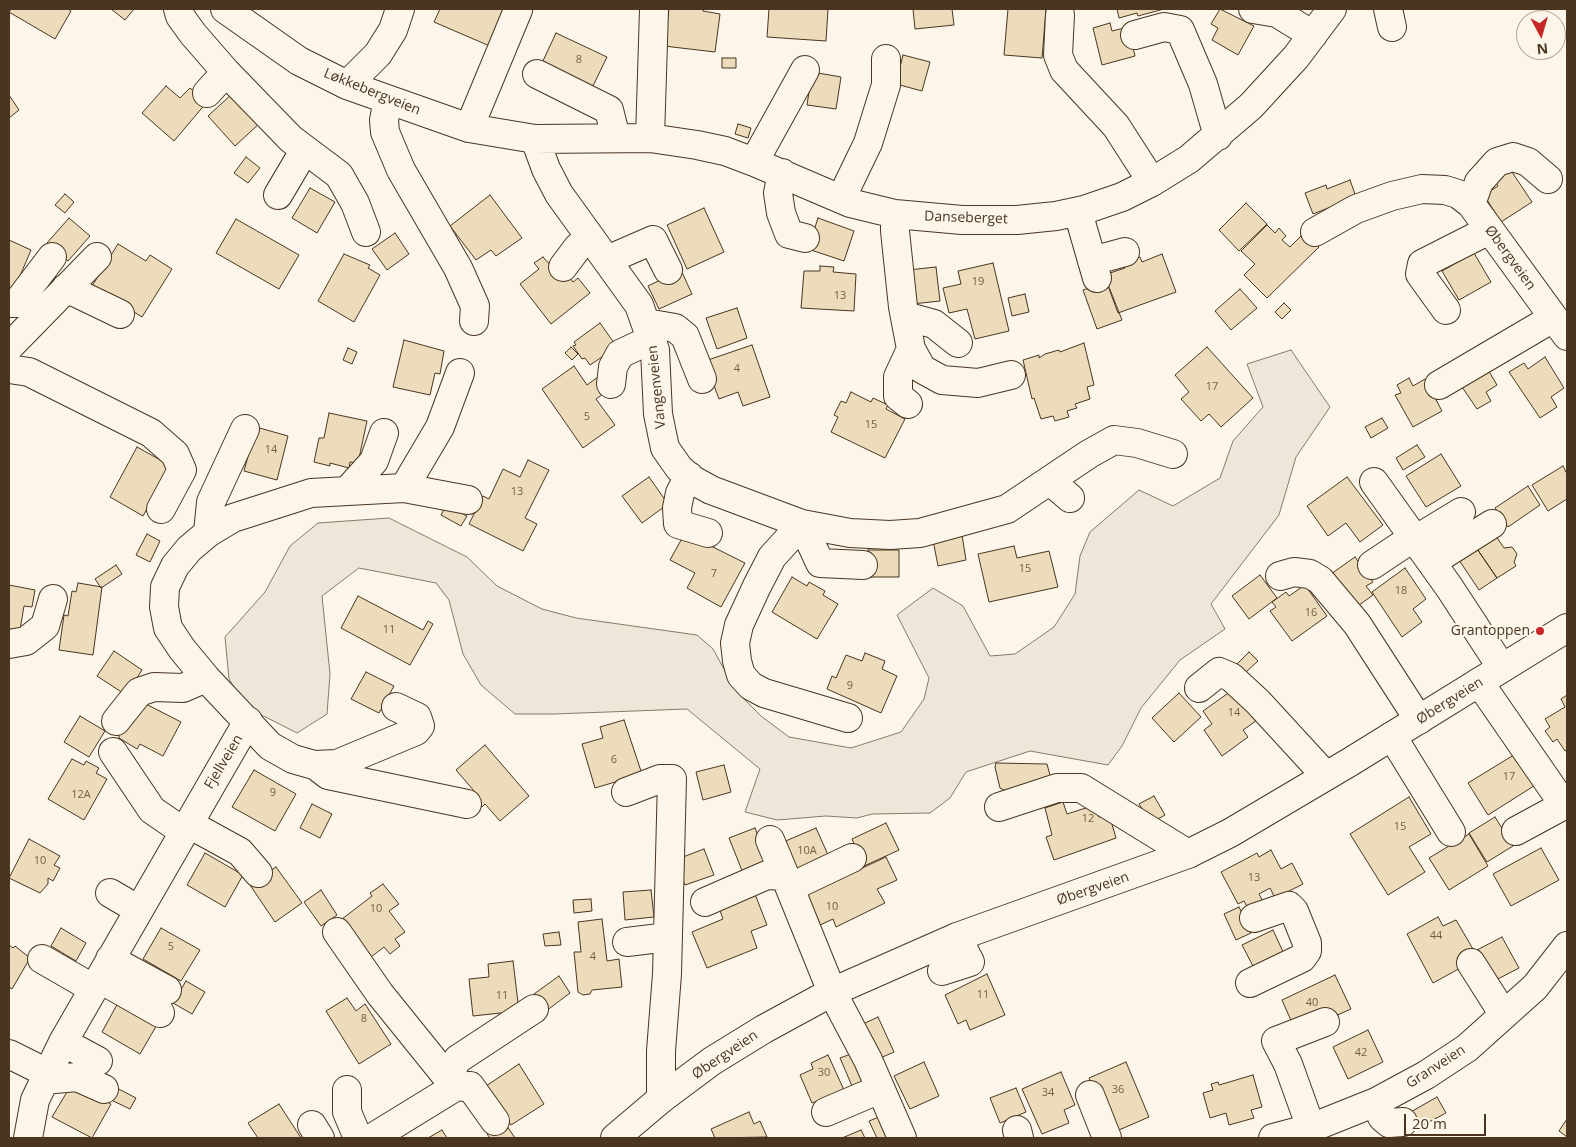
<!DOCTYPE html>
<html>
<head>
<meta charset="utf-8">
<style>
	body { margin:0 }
	#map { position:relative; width:1576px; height:1147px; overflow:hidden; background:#fbf6e9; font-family:"Open Sans",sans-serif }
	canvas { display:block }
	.frame { position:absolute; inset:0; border:10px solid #4a3520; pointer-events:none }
	.north { position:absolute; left:1516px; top:10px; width:50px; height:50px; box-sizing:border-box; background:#fbf6e9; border:1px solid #b4a999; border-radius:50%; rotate:174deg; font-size:14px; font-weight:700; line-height:20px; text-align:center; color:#4a3520 }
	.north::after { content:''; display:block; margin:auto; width:18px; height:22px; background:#c62828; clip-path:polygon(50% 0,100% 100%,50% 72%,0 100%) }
	.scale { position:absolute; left:1404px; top:1114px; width:82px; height:22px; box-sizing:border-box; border:2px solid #4a3520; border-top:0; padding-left:6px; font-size:15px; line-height:18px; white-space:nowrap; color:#4a3520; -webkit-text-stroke:4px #fbf6e9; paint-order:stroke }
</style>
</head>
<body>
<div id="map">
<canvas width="1576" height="1147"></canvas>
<div class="frame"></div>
<div class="north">N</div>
<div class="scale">20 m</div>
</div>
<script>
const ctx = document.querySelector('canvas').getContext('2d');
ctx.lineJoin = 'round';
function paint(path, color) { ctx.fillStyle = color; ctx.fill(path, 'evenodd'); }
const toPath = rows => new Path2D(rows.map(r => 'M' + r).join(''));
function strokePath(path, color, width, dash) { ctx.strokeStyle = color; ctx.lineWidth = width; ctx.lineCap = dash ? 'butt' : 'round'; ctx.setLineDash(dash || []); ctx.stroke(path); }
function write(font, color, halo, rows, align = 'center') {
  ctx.font = font + ' "Open Sans",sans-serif'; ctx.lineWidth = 4; ctx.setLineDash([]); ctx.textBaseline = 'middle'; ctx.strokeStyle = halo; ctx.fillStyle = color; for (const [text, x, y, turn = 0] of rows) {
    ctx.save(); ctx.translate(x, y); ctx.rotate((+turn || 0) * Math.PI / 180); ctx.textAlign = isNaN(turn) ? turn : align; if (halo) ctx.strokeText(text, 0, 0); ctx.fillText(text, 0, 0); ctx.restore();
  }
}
const green = toPath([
	[1291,350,1330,407,1296,457,1279,515,1211,604,1225,629,1180,660,1141,708,1122,746,1108,765,1030,751,966,772,950,798,930,813,872,814,857,818,826,816,777,820,745,812,760,769,687,709,554,714,515,714,481,685,463,654,449,600,436,583,359,568,322,596,330,674,327,714,297,733,246,707,229,679,225,637,265,592,290,546,318,523,389,518,467,557,497,586,542,609,576,618,697,635,713,649,736,691,761,716,789,737,851,748,901,732,924,699,929,678,897,615,933,588,963,606,990,656,1015,654,1054,627,1075,594,1080,556,1090,532,1139,490,1173,506,1220,478,1233,441,1263,407,1247,364,1291,350]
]);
paint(green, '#ede6d9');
strokePath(green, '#887966', 1);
const building = toPath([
	[11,9,68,9,71,11,55,39,9,12,11,9],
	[111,9,134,9,125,20,111,9],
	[440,9,509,9,492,47,434,22,440,9],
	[669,9,704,9,703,11,720,14,715,52,664,46,669,9],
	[769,9,828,9,826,41,767,37,769,9],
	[913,9,952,9,954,25,915,29,913,9],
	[1008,9,1046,9,1042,58,1004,55,1008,9],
	[1117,9,1164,9,1138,16,1137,13,1119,18,1117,9],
	[1220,9,1254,26,1238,55,1212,40,1218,28,1211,24,1220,9],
	[1110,23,1112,31,1128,27,1135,56,1102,65,1093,28,1110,23],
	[556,33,607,57,591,90,541,65,556,33],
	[903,55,930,62,922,91,896,84,903,55],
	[722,58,736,58,736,68,722,68,722,58],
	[812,72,841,77,836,109,807,105,812,72],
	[166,86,180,98,190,88,207,102,174,141,142,113,166,86],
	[233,93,261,122,235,146,208,116,233,93],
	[9,95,19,110,9,118,9,95],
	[738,124,751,128,748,138,735,134,738,124],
	[246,157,260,168,248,183,234,173,246,157],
	[1510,169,1532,202,1501,222,1484,195,1498,186,1494,180,1510,169],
	[1350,180,1356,197,1313,214,1305,193,1326,185,1327,189,1350,180],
	[310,188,335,202,317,233,292,218,310,188],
	[65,194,74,202,65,213,55,205,65,194],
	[490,195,522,238,496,256,491,250,476,260,450,226,490,195],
	[1246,203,1267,224,1239,251,1219,230,1246,203],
	[704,208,724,252,687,269,667,225,704,208],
	[69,218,90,236,68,261,47,243,69,218],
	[818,218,854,231,844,261,808,249,818,218],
	[236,219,299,255,279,289,216,253,236,219],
	[1267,225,1275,233,1279,228,1286,236,1282,240,1290,247,1305,232,1319,247,1267,298,1244,275,1255,264,1241,251,1267,225],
	[395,233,409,254,387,270,372,249,395,233],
	[9,240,31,250,14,290,9,288,9,290,9,240],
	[118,244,146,261,150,255,172,269,142,317,92,286,118,244],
	[1474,253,1491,282,1459,300,1442,271,1474,253],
	[344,254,370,265,368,268,380,275,354,322,318,301,344,254],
	[1162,254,1176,292,1118,313,1104,275,1125,268,1123,262,1140,257,1142,262,1162,254],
	[543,257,561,277,566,273,573,282,578,278,590,293,551,324,520,284,539,269,534,263,543,257],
	[993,263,1009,331,975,339,967,309,949,313,943,288,961,284,958,271,993,263],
	[820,266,834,267,833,272,856,274,854,311,801,308,804,271,820,271,820,266],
	[936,267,940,301,912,304,908,270,936,267],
	[681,270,692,294,659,309,648,286,681,270],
	[1107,282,1122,320,1097,329,1083,290,1107,282],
	[1240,289,1257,308,1231,330,1215,311,1240,289],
	[1025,294,1029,312,1012,316,1008,298,1025,294],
	[1284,303,1291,310,1282,319,1275,312,1284,303],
	[737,308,747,338,717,349,706,318,737,308],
	[600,323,617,347,590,365,585,358,582,359,573,346,576,345,574,342,600,323],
	[404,340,444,351,440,374,435,373,430,395,393,387,404,340],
	[1084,343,1094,385,1087,387,1090,399,1075,404,1077,408,1067,411,1069,417,1055,421,1053,416,1041,419,1034,398,1032,399,1023,360,1039,355,1039,358,1045,354,1059,350,1060,352,1084,343],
	[752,345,770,397,743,406,738,392,719,399,705,361,752,345],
	[571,347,578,354,572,360,565,353,571,347],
	[1207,347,1253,398,1221,427,1209,414,1201,421,1181,399,1189,392,1175,375,1207,347],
	[348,348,357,352,352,364,343,360,348,348],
	[1545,357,1564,388,1551,397,1557,407,1540,418,1509,372,1524,363,1528,369,1545,357],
	[574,366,587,385,598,377,607,391,596,399,615,425,583,448,542,389,574,366],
	[1487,368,1497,385,1486,392,1491,401,1477,409,1460,384,1487,368],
	[1409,378,1413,386,1425,379,1442,411,1413,427,1395,395,1401,393,1397,385,1409,378],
	[851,392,871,402,873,398,888,405,886,409,905,419,885,458,831,432,838,417,834,415,841,401,846,403,851,392],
	[329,413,367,421,358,463,350,462,349,468,330,463,330,466,314,462,319,438,324,438,329,413],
	[1382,418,1388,428,1371,438,1365,427,1382,418],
	[256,427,288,436,277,480,244,471,256,427],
	[1417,445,1425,457,1403,470,1396,458,1417,445],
	[137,447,171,466,143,516,110,497,137,447],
	[1441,454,1461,486,1426,507,1406,476,1441,454],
	[528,460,549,470,525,518,537,524,523,551,469,524,483,496,489,499,503,469,520,477,528,460],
	[1563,466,1567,474,1567,499,1548,511,1532,485,1563,466],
	[649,477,668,504,642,523,622,496,649,477],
	[1347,477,1383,525,1360,542,1346,523,1328,536,1307,506,1347,477],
	[1528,486,1540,505,1508,527,1495,508,1528,486],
	[446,505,467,516,461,526,441,515,446,505],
	[1492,530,1504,548,1512,547,1517,554,1514,562,1516,566,1497,578,1473,543,1492,530],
	[685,533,745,563,721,607,687,588,695,573,670,560,685,533],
	[147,534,160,541,150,562,136,555,147,534],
	[962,535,966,560,938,566,933,540,962,535],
	[1473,543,1497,578,1479,590,1455,554,1473,543],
	[1014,546,1017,558,1049,551,1058,587,989,602,978,554,1014,546],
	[868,550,899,550,899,577,869,577,868,550],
	[1355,557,1373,582,1366,586,1373,595,1355,608,1331,574,1355,557],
	[116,565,122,574,101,588,95,579,116,565],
	[1405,568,1426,599,1413,609,1422,622,1402,637,1372,592,1405,568],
	[1260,575,1277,598,1249,619,1232,596,1260,575],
	[792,577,807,586,809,582,825,591,823,595,838,604,817,639,772,612,792,577],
	[78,583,102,587,93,655,59,650,64,615,68,616,72,591,76,592,78,583],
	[9,585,35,590,32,607,24,606,19,636,9,634,9,585],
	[1305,585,1327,616,1292,641,1270,611,1276,607,1272,602,1286,592,1289,596,1305,585],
	[358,596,423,630,428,621,433,624,410,665,341,628,358,596],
	[114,651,142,670,126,695,97,676,114,651],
	[1249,652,1258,661,1246,672,1237,664,1249,652],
	[865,653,885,661,882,669,897,676,881,713,827,689,832,676,836,678,846,655,862,661,865,653],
	[366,672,394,686,379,713,351,699,366,672],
	[1234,689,1256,721,1243,730,1248,737,1222,756,1204,730,1212,724,1203,711,1234,689],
	[1179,693,1201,717,1174,742,1152,718,1179,693],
	[1567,695,1567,750,1565,751,1557,739,1553,742,1545,731,1550,727,1545,719,1565,707,1561,699,1567,695],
	[140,701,181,722,163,756,140,744,137,749,119,738,119,733,140,701],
	[80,716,105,731,89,757,64,742,80,716],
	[624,720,642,774,595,788,582,744,603,738,600,727,624,720],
	[485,745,529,796,500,821,485,804,482,807,471,794,475,792,456,770,485,745],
	[1517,753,1537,784,1488,815,1468,783,1517,753],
	[72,759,84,765,86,761,99,768,96,773,107,779,84,820,48,799,72,759],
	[996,763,1047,764,1051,779,1004,790,1000,788,995,767,996,763],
	[724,765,731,792,703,800,696,772,724,765],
	[254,770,296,794,275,831,232,807,254,770],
	[1154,796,1165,815,1151,823,1139,804,1154,796],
	[1409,797,1431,834,1409,847,1425,872,1388,895,1350,834,1409,797],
	[1063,802,1067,814,1095,805,1099,817,1109,814,1116,838,1054,860,1046,837,1052,835,1045,808,1063,802],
	[312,804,332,814,320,838,300,828,312,804],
	[1495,817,1513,846,1487,862,1469,833,1495,817],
	[886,823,899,850,864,866,852,839,886,823],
	[755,828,769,863,743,873,729,838,755,828],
	[816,828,829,857,795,873,781,843,816,828],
	[1469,834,1488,866,1449,890,1429,858,1469,834],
	[29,839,60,856,54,865,60,868,53,881,48,878,48,884,40,893,9,878,29,839],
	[1541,848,1559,880,1511,906,1493,874,1541,848],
	[704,849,714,875,685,885,675,860,704,849],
	[1271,850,1281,869,1292,863,1303,884,1275,898,1270,888,1259,894,1265,905,1250,912,1244,901,1238,904,1221,872,1257,853,1259,857,1271,850],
	[205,853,243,875,225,907,187,885,205,853],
	[886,857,897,880,877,889,885,903,836,927,833,919,818,926,804,895,886,857],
	[276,867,302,903,275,922,250,885,276,867],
	[383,884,399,904,389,911,405,932,395,939,400,946,390,954,384,947,371,957,342,919,372,896,370,893,383,884],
	[321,890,337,915,321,926,304,902,321,890],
	[651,890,654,917,625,920,623,892,651,890],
	[755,894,767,925,751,931,757,948,707,968,692,932,723,919,719,908,755,894],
	[591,899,592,911,574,913,573,900,591,899],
	[1239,907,1251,933,1236,940,1224,914,1239,907],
	[1438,917,1443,926,1456,920,1473,949,1459,957,1464,966,1433,983,1407,934,1438,917],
	[602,919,607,961,619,959,622,987,592,990,590,994,583,995,578,992,574,952,581,952,578,922,602,919],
	[61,928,86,943,76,961,51,946,61,928],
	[161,928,200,950,181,981,143,959,161,928],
	[1273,930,1285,956,1255,970,1242,945,1273,930],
	[559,932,561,945,545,946,543,934,559,932],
	[1502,937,1519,968,1494,981,1477,950,1502,937],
	[9,945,13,948,15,946,30,958,12,989,9,987,9,945],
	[513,961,519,1011,473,1016,469,979,489,977,488,964,513,961],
	[987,974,1005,1015,970,1030,966,1020,958,1024,945,995,987,974],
	[1335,975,1351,1009,1333,1017,1293,1025,1282,1000,1335,975],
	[559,976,570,993,546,1011,534,994,559,976],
	[186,981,205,992,192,1014,173,1003,186,981],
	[347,998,356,1011,365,1004,391,1044,359,1064,326,1011,347,998],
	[119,1001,158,1023,140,1054,102,1032,119,1001],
	[878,1017,894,1052,878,1059,861,1025,878,1017],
	[1368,1030,1383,1062,1348,1079,1333,1047,1368,1030],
	[856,1052,868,1079,852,1086,840,1058,856,1052],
	[828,1055,844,1090,812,1103,800,1075,813,1069,811,1063,828,1055],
	[924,1062,939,1096,910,1109,894,1076,924,1062],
	[1126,1062,1149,1117,1112,1133,1089,1078,1126,1062],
	[519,1064,544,1104,511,1125,486,1086,519,1064],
	[1061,1072,1075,1105,1064,1110,1069,1123,1042,1134,1022,1089,1061,1072],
	[1253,1075,1262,1107,1251,1110,1254,1118,1229,1125,1226,1113,1210,1118,1203,1093,1213,1090,1211,1084,1218,1082,1219,1085,1253,1075],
	[73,1082,111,1104,92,1138,52,1117,73,1082],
	[113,1086,136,1098,130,1109,107,1098,113,1086],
	[1016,1088,1026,1112,1000,1123,990,1098,1016,1088],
	[1437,1097,1446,1113,1410,1132,1402,1117,1437,1097],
	[279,1104,301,1138,258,1138,248,1123,279,1104],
	[749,1112,754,1124,760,1121,767,1137,715,1138,711,1129,749,1112],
	[884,1115,895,1138,877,1138,869,1121,884,1115],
	[1567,1119,1567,1137,1559,1131,1567,1119],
	[505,1123,515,1138,490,1138,487,1134,505,1123],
	[442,1130,447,1138,428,1138,442,1130],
	[861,1130,865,1138,842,1138,861,1130]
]);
paint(building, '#ecdcbc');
strokePath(building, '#4a3520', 1);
const minor = toPath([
	[178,9,180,16,193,34,226,72,291,139,339,175,355,203,366,232],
	[225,9,299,61,347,85,469,128,535,139,650,138,697,145,725,151,754,162,850,203,895,214,962,220,1017,220,1056,216,1084,210,1122,197,1152,182,1189,159,1251,106,1296,57,1332,9],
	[1253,9,1277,13,1313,35],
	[1388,9,1392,27],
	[1060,15,1058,55,1064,70,1116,126,1152,182],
	[1135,35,1164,27,1180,30,1203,84,1218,136],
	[537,74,609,110,616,138],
	[347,85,378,54,393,30,400,9],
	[207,93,226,72],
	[388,100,384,120,385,132,401,170,458,268,475,306,474,321],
	[469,128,518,10],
	[650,138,654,10],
	[535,139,546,169,559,194,639,305,655,350,658,414,665,448,679,468,691,479,711,490,802,524,850,533,890,535,920,533,1007,509,1089,454,1114,440,1137,443,1173,454],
	[754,162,805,70],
	[782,173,778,193,781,213,789,234,805,238],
	[278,195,304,151],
	[841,199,868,143,886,85,886,59],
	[1471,204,1479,182,1497,162,1513,157,1528,162,1548,179],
	[1078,212,1097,278],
	[895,214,895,231,903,307,911,349,922,369,942,380,978,383,1011,375],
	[1315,232,1356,209,1392,196,1422,189,1445,190,1458,194,1471,204,1567,336],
	[607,260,653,240,668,270],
	[1092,261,1125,252],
	[563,267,578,247,591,238],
	[66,288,120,314],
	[9,303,17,303,52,257],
	[1446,310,1420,274,1422,264,1489,230],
	[905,316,934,324,958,343],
	[646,323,675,328,685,336,702,379],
	[9,347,97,257],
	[9,369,29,372,151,433,175,454,182,470,161,509],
	[611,384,613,367,620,354,652,339],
	[1439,385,1553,318],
	[908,404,898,396,898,377,911,349],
	[689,476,680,493,677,508,678,524,708,533],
	[1050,481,1070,498],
	[1374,482,1449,587,1502,668],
	[404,488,440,427,460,373],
	[347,491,374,461,384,433],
	[802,524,772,557,757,586,739,625,735,643,737,661,741,675,751,686,764,693,848,718],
	[802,524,820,563,863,565],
	[208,533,211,502,245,429],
	[1415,540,1461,512],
	[1432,562,1492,524],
	[1372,565,1414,537],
	[1280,576,1294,572,1310,574,1320,580,1357,624,1419,720],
	[9,644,26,641,45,626,53,599],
	[1479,682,1564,805,1516,831],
	[1199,688,1219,672,1231,677,1258,702,1326,776],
	[396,707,417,717,420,726,416,731,337,764,314,765,293,759,270,746,206,678,182,649,168,628,164,607,165,587,175,566,189,549,208,533,233,518,311,493,404,488,468,500],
	[116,721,139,692,154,687,183,688,206,678],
	[1392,736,1451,832],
	[113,752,152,810,184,832],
	[315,765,328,775,467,804],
	[626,792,660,779,672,779,667,974,661,1051,661,1099],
	[999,807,1057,788,1081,788,1188,854],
	[189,824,240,852,258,873],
	[770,840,785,876],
	[791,887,852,858],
	[110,893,139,910],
	[705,902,767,875,785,876,832,992,868,1060,902,1138],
	[337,932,380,994,455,1087],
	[627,942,668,937],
	[42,959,94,989],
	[110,959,167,990],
	[1471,963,1504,1015],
	[942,971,970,962,957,937],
	[100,979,160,1013],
	[1250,983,1302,958,1307,951,1307,943,1294,911,1289,906,1254,918],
	[63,1042,98,1061],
	[9,1054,47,1073],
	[44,1080,77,1077,104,1089],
	[455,1087,452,1067,458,1059,534,1009],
	[347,1090,347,1112,358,1138],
	[1090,1095,1107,1138],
	[1376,1102,1382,1117,1389,1123,1403,1122],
	[826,1112,880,1089],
	[312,1125,320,1138],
	[1311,1128,1288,1064,1276,1041,1325,1022],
	[1017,1130,1019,1138],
	[28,1138,35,1100,63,1042,248,721],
	[372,1138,455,1087,470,1086,495,1121],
	[1273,1138,1311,1128,1376,1102,1426,1075,1467,1048,1535,987,1567,946]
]);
const major = toPath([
	[615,1138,661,1099,712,1061,764,1029,832,992,957,937,1188,854,1230,833,1350,762,1567,628]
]);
strokePath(minor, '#4a3520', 30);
strokePath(major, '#4a3520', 30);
strokePath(minor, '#fbf6e9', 28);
strokePath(major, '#fbf6e9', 28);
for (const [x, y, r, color] of [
	[1540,631,5,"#c62828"]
]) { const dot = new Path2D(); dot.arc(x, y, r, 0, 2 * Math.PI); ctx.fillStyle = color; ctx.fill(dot); strokePath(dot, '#fbf6e9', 2); }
write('11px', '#725f47', null, [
	["8",579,60],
	["19",978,282],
	["13",840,296],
	["4",737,369],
	["17",1212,387],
	["5",587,417],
	["15",871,425],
	["14",271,450],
	["13",517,492],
	["15",1025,569],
	["7",714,574],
	["18",1401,591],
	["16",1311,613],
	["11",389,630],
	["9",850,686],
	["14",1234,713],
	["6",614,760],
	["17",1509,777],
	["9",273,793],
	["12A",81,795],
	["12",1088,819],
	["15",1400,827],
	["10A",807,851],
	["10",40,861],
	["13",1254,878],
	["10",832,907],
	["10",376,909],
	["44",1436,936],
	["5",171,947],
	["4",593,957],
	["11",983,995],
	["11",502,996],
	["40",1312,1003],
	["8",364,1019],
	["42",1361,1053],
	["30",824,1073],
	["36",1118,1090],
	["34",1048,1093]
]);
write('14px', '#4a3520', '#fbf6e9', [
	["Løkkebergveien",372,92,22],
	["Danseberget",966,218,2],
	["Øbergveien",1510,258,54],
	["Vangenveien",657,387,-96],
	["Øbergveien",1450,701,-32],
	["Fjellveien",224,762,-59],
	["Øbergveien",1093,889,-19],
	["Øbergveien",725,1055,-34],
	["Granveien",1436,1067,-33]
]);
write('14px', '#4a3520', '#fbf6e9', [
	["Grantoppen",1530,631]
], 'right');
</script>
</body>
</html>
